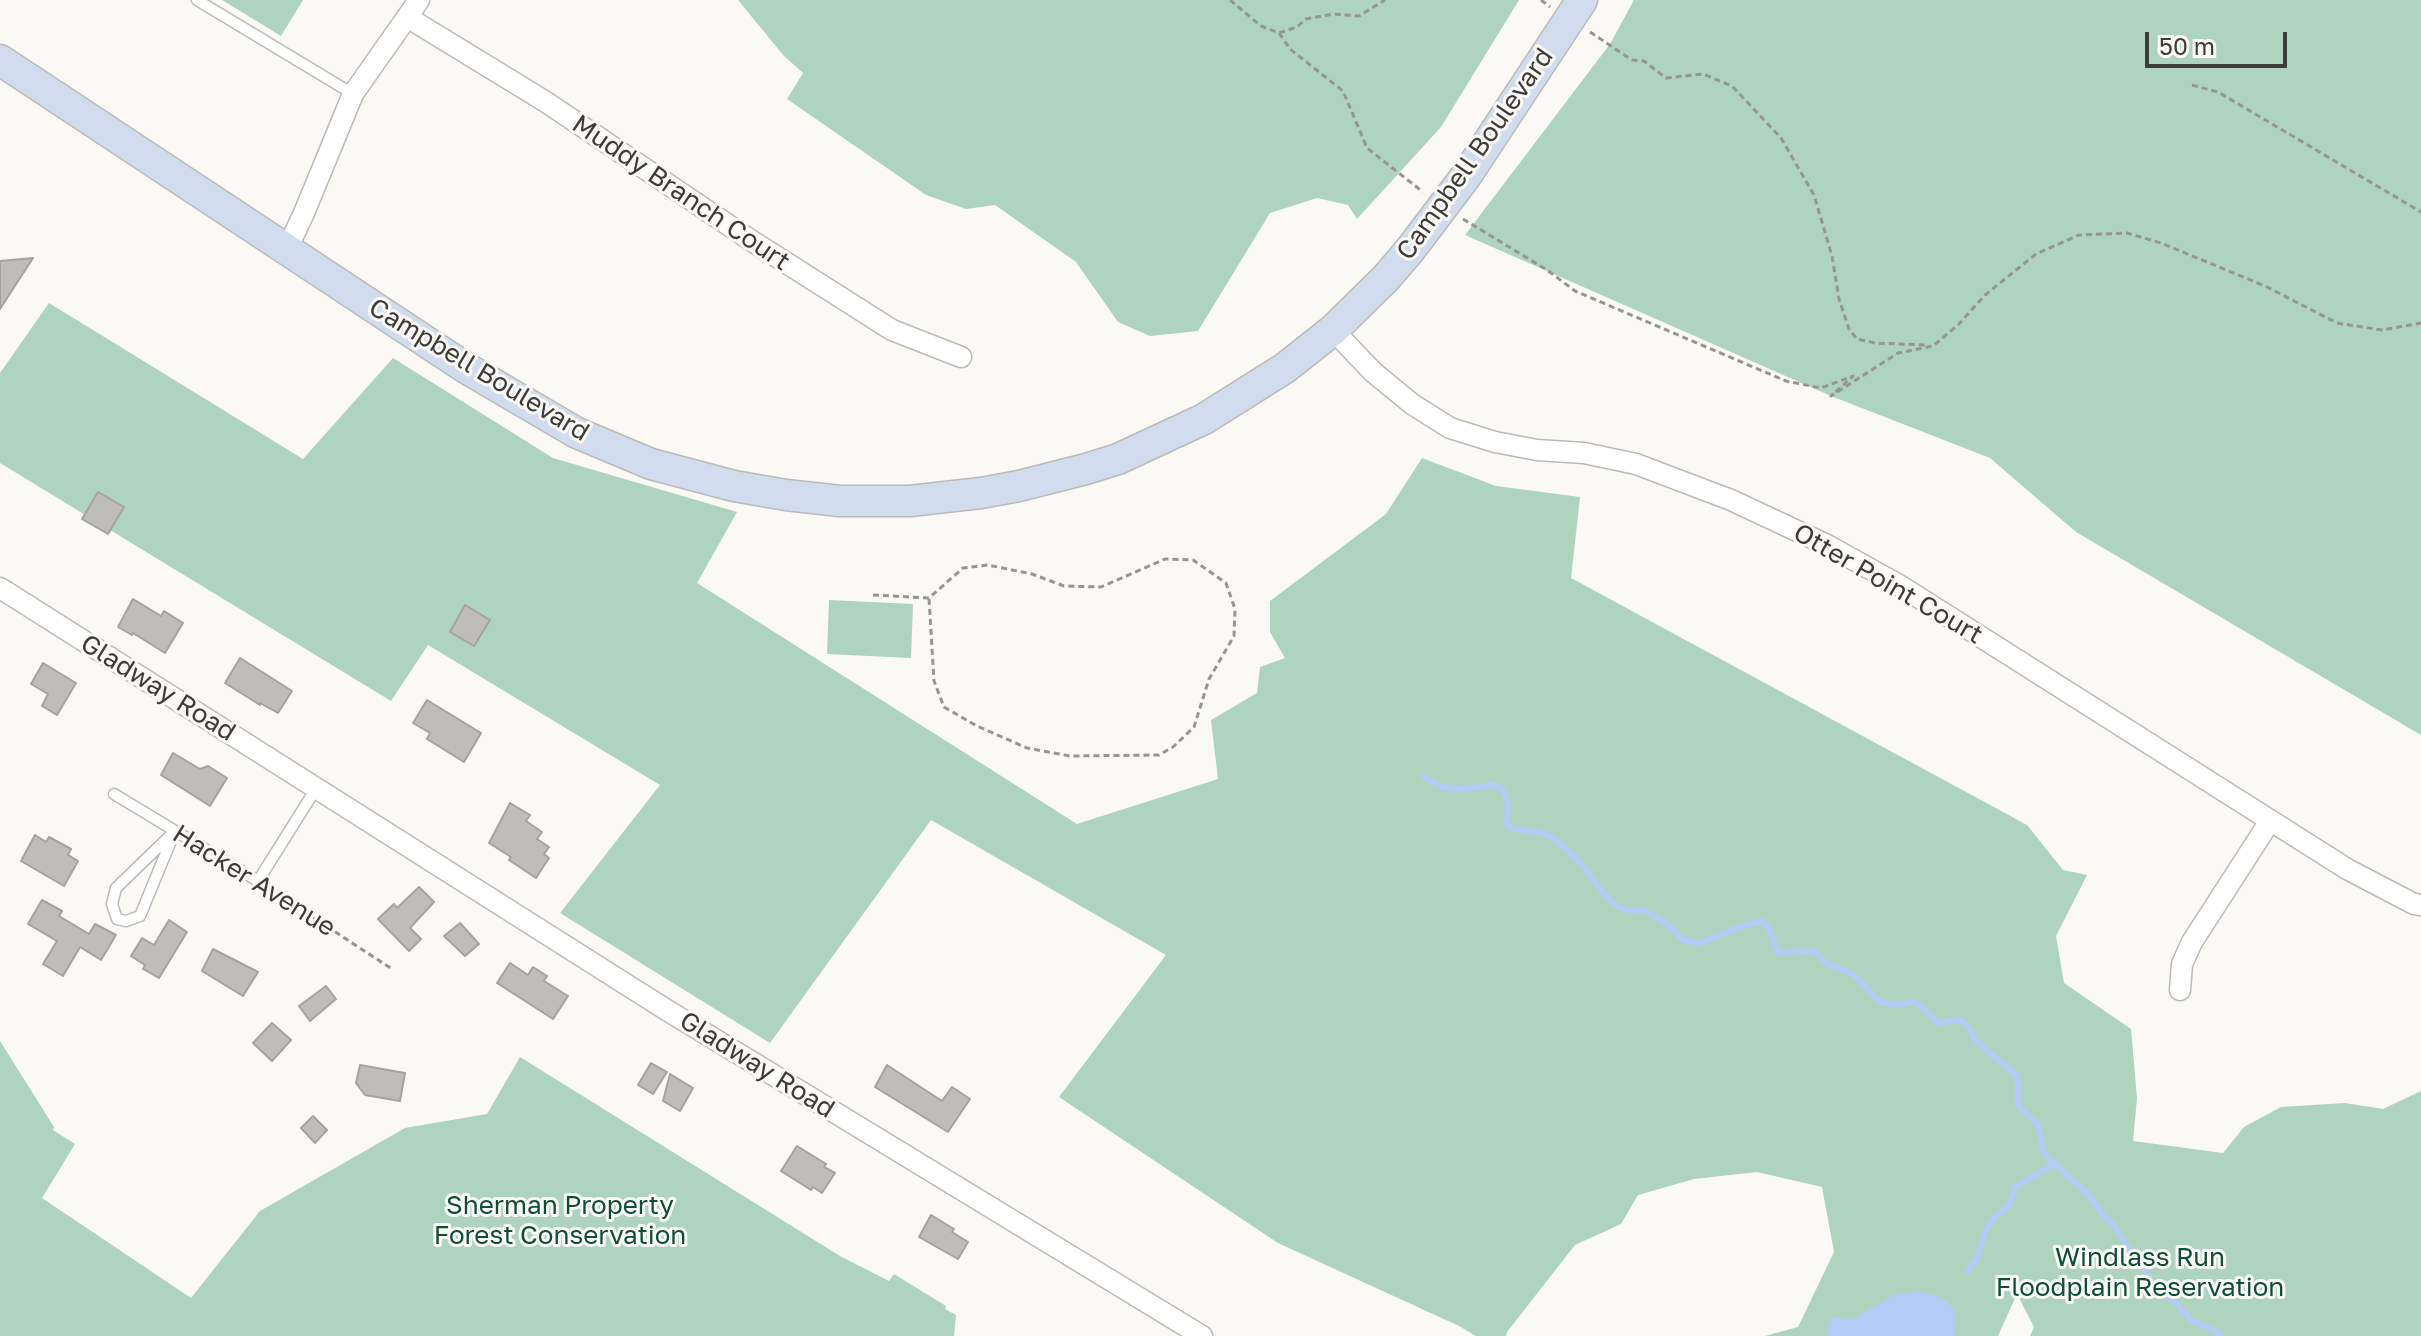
<!DOCTYPE html>
<html>
<head>
<meta charset="utf-8">
<style>
	body { margin:0 }
	#map { position:relative; width:2421px; height:1336px; overflow:hidden; background:#fbf9f5; font-family:"Golos Text",sans-serif }
	canvas { display:block }
	.scale { position:absolute; left:2145px; top:32px; width:142px; height:36px; box-sizing:border-box; border:4px solid #3d3c3a; border-top:0; padding-left:10px; font-size:24px; line-height:28px; white-space:nowrap; color:#3d3c3a; -webkit-text-stroke:6px #fbf9f5; paint-order:stroke }
</style>
</head>
<body>
<div id="map">
<canvas width="2421" height="1336"></canvas>
<div class="scale">50 m</div>
</div>
<script>
const ctx = document.querySelector('canvas').getContext('2d');
ctx.lineJoin = 'round';
function paint(path, color) { ctx.fillStyle = color; ctx.fill(path, 'evenodd'); }
const toPath = rows => new Path2D(rows.map(r => 'M' + r).join(''));
function strokePath(path, color, width, dash) { ctx.strokeStyle = color; ctx.lineWidth = width; ctx.lineCap = dash ? 'butt' : 'round'; ctx.setLineDash(dash || []); ctx.stroke(path); }
function write(font, color, halo, rows, align = 'center') {
  ctx.font = font + ' "Golos Text",sans-serif'; ctx.lineWidth = 6; ctx.setLineDash([]); ctx.textBaseline = 'middle'; ctx.strokeStyle = halo; ctx.fillStyle = color; for (const [text, x, y, turn = 0] of rows) {
    ctx.save(); ctx.translate(x, y); ctx.rotate((+turn || 0) * Math.PI / 180); ctx.textAlign = isNaN(turn) ? turn : align; if (halo) ctx.strokeText(text, 0, 0); ctx.fillText(text, 0, 0); ctx.restore();
  }
}
paint(toPath([
	[222,0,303,0,281,36],
	[738,0,1519,0,1441,127,1357,219,1348,205,1317,198,1270,213,1198,331,1150,336,1118,322,1076,262,995,205,966,209,926,195,787,99,803,73,784,56],
	[1634,0,2421,0,2421,735,2076,532,1990,458,1831,396,1465,235,1610,44],
	[49,303,303,459,393,358,553,458,737,512,697,583,1077,824,1218,779,1211,720,1257,693,1260,667,1285,658,1270,632,1270,601,1386,514,1422,458,1496,486,1580,497,1571,578,2027,825,2063,870,2087,875,2056,936,2064,983,2131,1029,2137,1098,2133,1141,2223,1153,2244,1127,2281,1107,2345,1103,2383,1109,2421,1091,2421,1336,2030,1336,2034,1327,2017,1294,1998,1336,1765,1336,1798,1327,1834,1252,1822,1187,1757,1172,1694,1179,1638,1195,1621,1224,1575,1245,1507,1332,1506,1336,1476,1336,1459,1326,1278,1243,1059,1097,1166,955,931,820,770,1043,560,913,660,785,428,645,391,701,0,463,0,373],
	[829,600,913,604,911,658,827,654],
	[0,1041,54,1127,53,1130,75,1144,42,1198,191,1298,260,1211,405,1128,487,1114,520,1057,840,1256,889,1281,894,1274,946,1306,945,1309,956,1315,954,1336,0,1336]
]), '#aed3bf');
paint(toPath([
	[1917,1292,1932,1294,1947,1301,1952,1307,1956,1318,1954,1336,1829,1336,1827,1328,1831,1318,1853,1319,1895,1294]
]), '#b4ccf5');
strokePath(toPath([
	[1424,777,1442,787,1463,789,1493,785,1503,790,1508,804,1507,822,1508,826,1514,829,1543,833,1552,837,1578,860,1608,899,1617,906,1626,910,1645,911,1669,925,1683,940,1700,943,1742,926,1763,921,1768,927,1778,952,1813,951,1829,965,1852,973,1880,1002,1895,1005,1914,1002,1921,1006,1938,1023,1954,1020,1962,1021,1969,1028,1976,1041,2016,1075,2018,1082,2018,1106,2038,1124,2043,1150,2046,1156,2088,1194,2104,1216,2114,1225,2128,1247,2144,1264,2149,1284,2176,1303,2191,1320,2212,1329,2221,1336],
	[1968,1271,1978,1256,1985,1231,1993,1219,2010,1204,2015,1187,2056,1163]
]), '#b4ccf5', 6);
const building = toPath([
	[33,258,0,309,0,261,33,258],
	[98,492,124,507,108,534,82,519,98,492],
	[133,599,161,616,164,611,183,623,165,653,133,633,132,635,118,627,133,599],
	[465,605,490,620,474,646,450,632,465,605],
	[240,658,292,691,278,713,260,703,260,705,225,683,240,658],
	[43,663,76,683,57,715,42,706,48,694,31,684,43,663],
	[427,700,481,733,464,762,427,739,430,733,413,723,427,700],
	[173,753,200,769,208,766,227,778,210,806,161,775,173,753],
	[510,803,530,815,526,821,542,832,537,839,549,847,544,854,549,858,536,878,509,860,511,857,489,843,510,803],
	[35,835,46,842,49,837,71,849,68,855,78,861,64,886,21,861,35,835],
	[419,887,434,902,410,928,421,939,409,951,378,919,394,904,397,908,419,887],
	[42,900,62,911,59,916,89,934,95,924,116,935,101,960,80,947,63,976,43,964,57,941,28,924,42,900],
	[169,920,187,932,159,978,143,969,145,965,131,956,142,938,154,945,169,920],
	[460,923,479,944,465,956,444,936,460,923],
	[213,949,258,972,243,996,202,971,213,949],
	[510,963,528,975,533,967,547,976,544,981,568,996,553,1019,497,983,510,963],
	[326,986,336,999,310,1021,299,1006,326,986],
	[272,1023,291,1040,272,1061,253,1043,272,1023],
	[651,1063,667,1072,653,1094,638,1085,651,1063],
	[360,1065,405,1073,400,1101,365,1095,356,1083,360,1065],
	[887,1065,942,1101,952,1087,970,1099,948,1132,875,1087,887,1065],
	[670,1074,693,1088,680,1111,663,1101,670,1074],
	[313,1116,327,1130,315,1143,301,1128,313,1116],
	[797,1146,826,1164,824,1167,835,1173,822,1193,813,1187,811,1190,781,1171,797,1146],
	[931,1215,954,1229,952,1232,968,1242,958,1259,919,1237,931,1215]
]);
paint(building, '#bfbdb9');
strokePath(building, '#a5a39f', 2);
const lane = toPath([
	[197,0,353,94],
	[114,794,258,881,317,787],
	[175,831,140,916,126,921,117,919,112,904,116,888,175,831]
]);
const street = toPath([
	[407,17,546,102,755,243,892,330,961,357],
	[287,249,304,213,353,94,419,0],
	[1333,330,1373,372,1412,404,1450,428,1495,442,1537,450,1584,453,1636,464,1731,500,1827,545,1899,585,2347,869,2414,904,2421,905],
	[0,588,665,1009,1202,1336],
	[2180,990,2182,964,2192,942,2270,821]
]);
const secondary = toPath([
	[0,60,466,368,577,433,651,464,734,486,786,495,840,501,910,501,981,493,1019,486,1086,469,1118,459,1204,419,1285,368,1333,330,1386,278,1410,250,1466,176,1582,0]
]);
strokePath(lane, '#bcbab6', 13);
strokePath(street, '#bcbab6', 23);
strokePath(secondary, '#bcbab6', 33);
strokePath(toPath([
	[1230,0,1261,26,1279,33,1297,27,1306,19,1333,14,1359,16,1385,0],
	[1541,0,1550,7],
	[1590,32,1632,60,1644,61,1666,78,1703,74,1732,86,1781,138,1814,195,1832,256,1839,299,1849,329,1857,339,1875,343,1925,345],
	[1279,33,1290,49,1343,91,1367,148,1423,192],
	[2192,85,2218,92,2421,212],
	[1463,219,1547,270,1575,291,1786,381,1821,388,1853,376,1831,396,1898,353,1933,346,1958,325,1985,295,2036,254,2079,235,2127,233,2161,243,2265,286,2337,323,2382,330,2421,323],
	[873,595,929,598,963,568,988,565,1032,574,1064,586,1101,587,1165,559,1193,560,1226,583,1235,609,1234,636,1209,679,1194,727,1173,747,1159,755,1070,756,1027,748,977,726,944,707,934,681,929,598],
	[268,888,392,969]
]), '#969592', 3, [6, 4]);
strokePath(lane, '#fff', 10);
strokePath(street, '#fff', 20);
strokePath(secondary, '#d1ddef', 30);
write('26px', '#3d3c3a', '#fbf9f5', [
	["Campbell Boulevard",1475,154,-55],
	["Muddy Branch Court",681,193,34],
	["Campbell Boulevard",479,370,31],
	["Otter Point Court",1888,584,30],
	["Gladway Road",158,688,32],
	["Hacker Avenue",254,881,32],
	["Gladway Road",757,1065,32]
]);
write('26px', '#0f4e36', '#fbf9f5', [
	["Sherman Property",560,1206],
	["Forest Conservation",560,1236],
	["Windlass Run",2140,1258],
	["Floodplain Reservation",2140,1288]
]);
</script>
</body>
</html>
